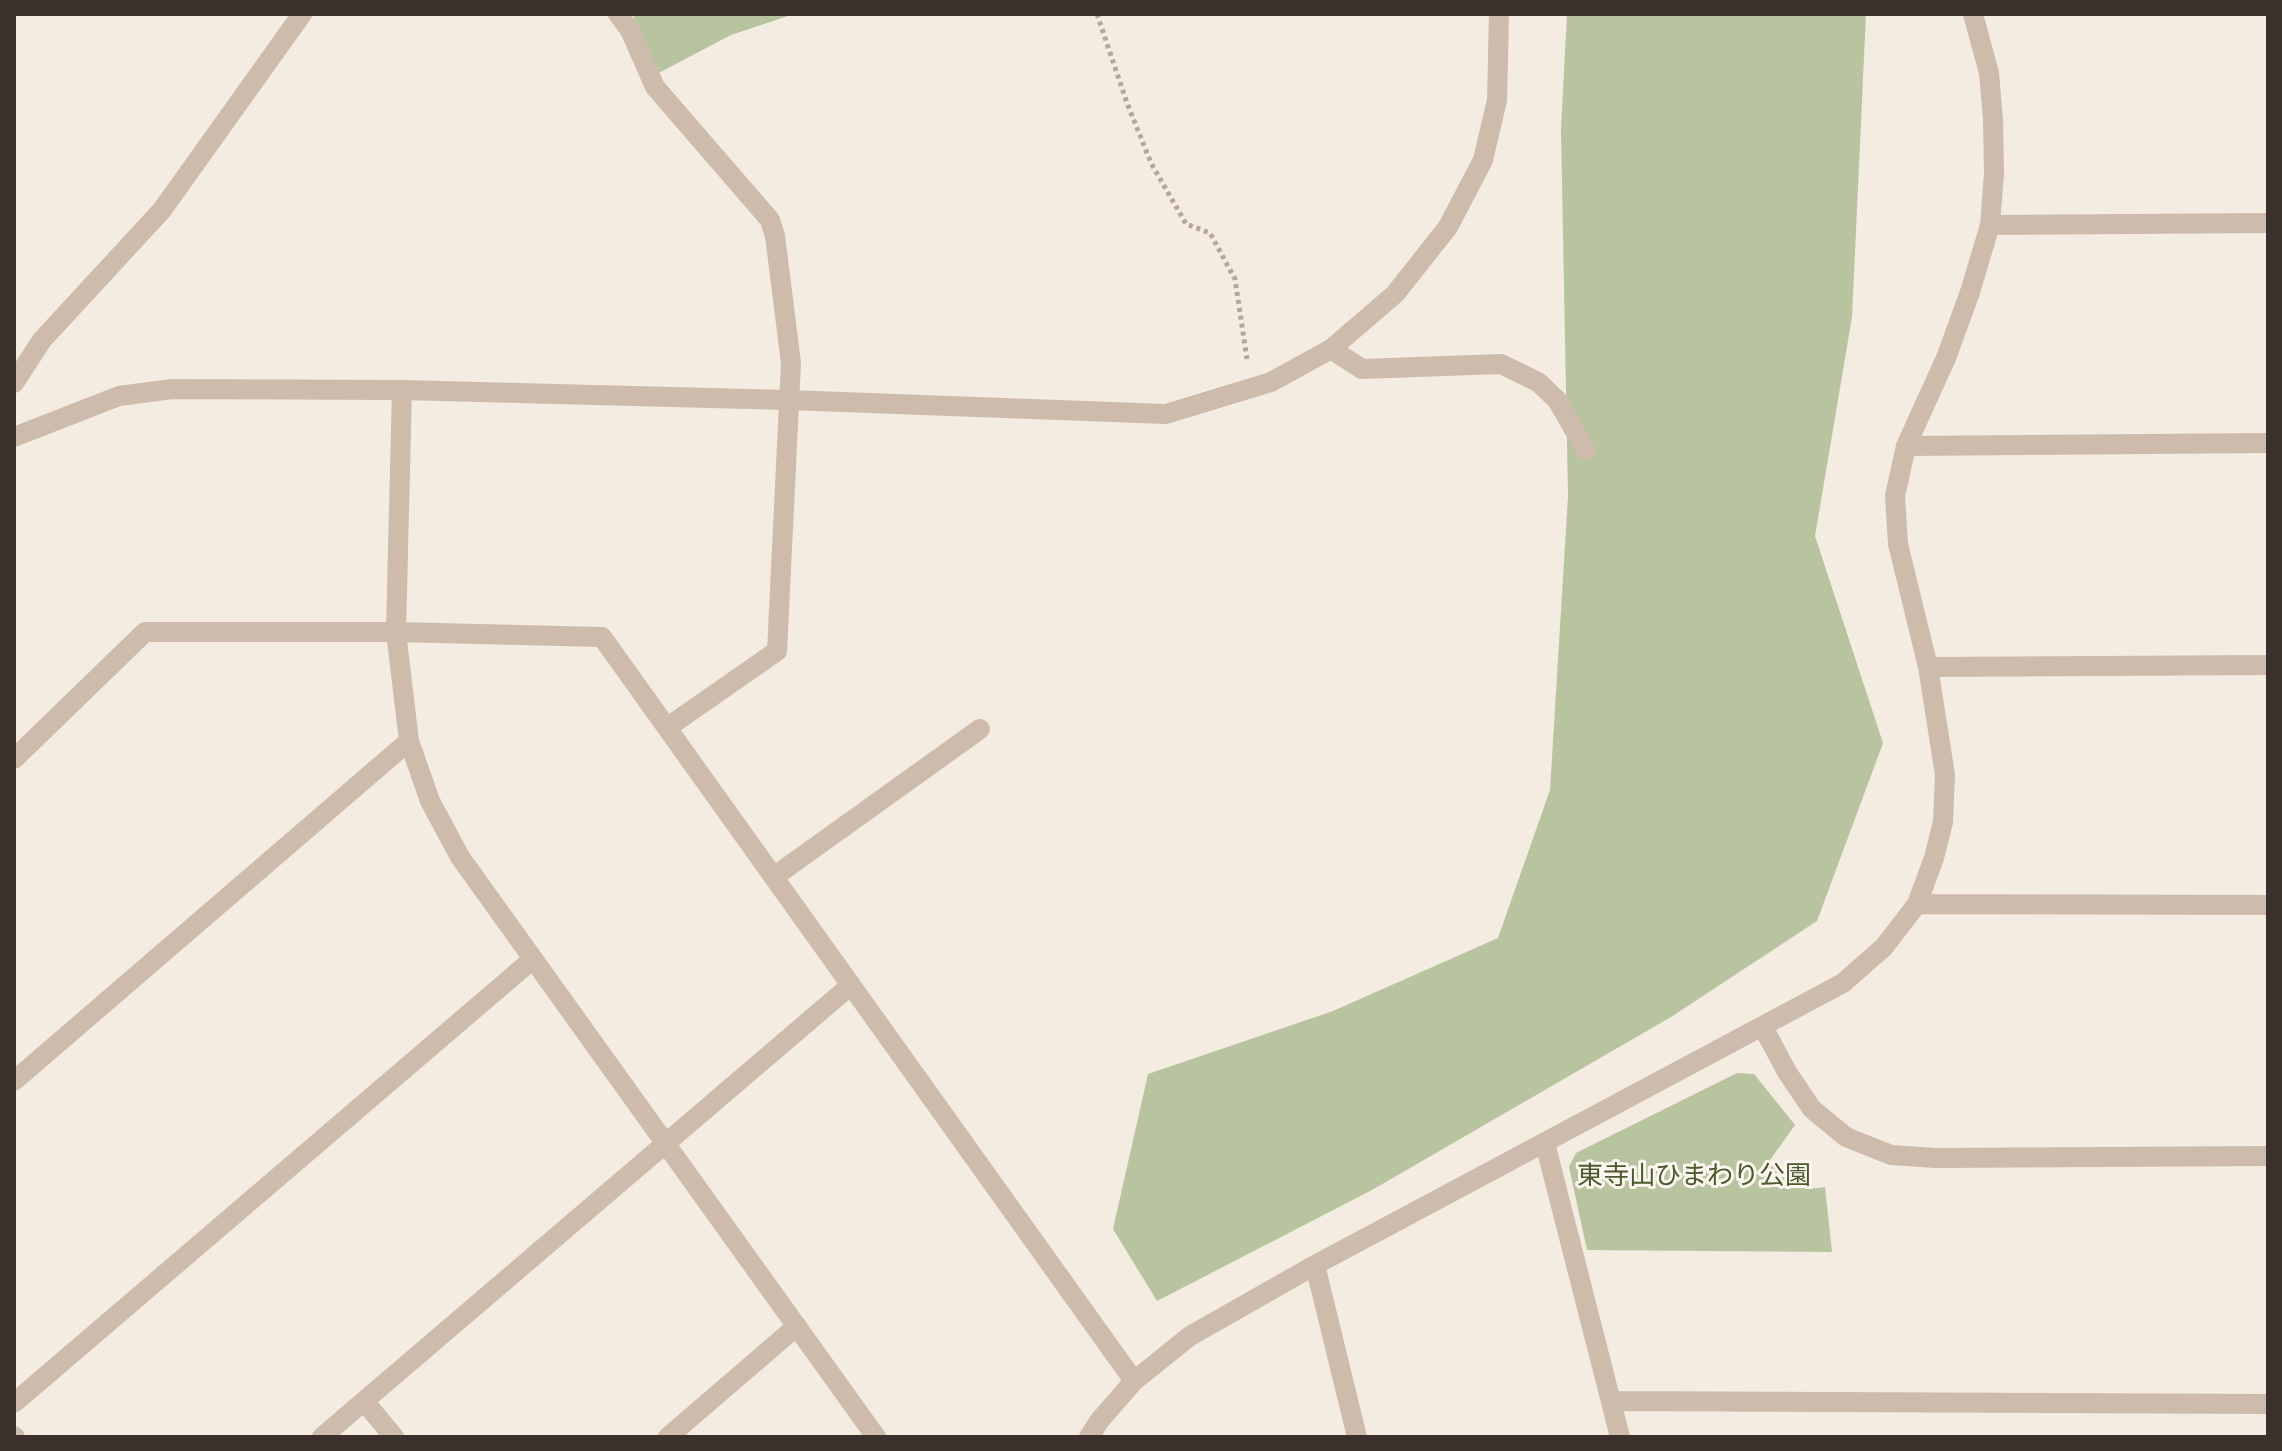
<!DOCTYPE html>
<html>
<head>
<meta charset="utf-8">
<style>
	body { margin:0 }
	#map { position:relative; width:2282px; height:1451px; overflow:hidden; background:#f4ebe1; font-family:"Space Grotesk",sans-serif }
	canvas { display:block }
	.frame { position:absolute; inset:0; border:16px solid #3b302b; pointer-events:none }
</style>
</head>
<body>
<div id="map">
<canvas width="2282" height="1451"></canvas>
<div class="frame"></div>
</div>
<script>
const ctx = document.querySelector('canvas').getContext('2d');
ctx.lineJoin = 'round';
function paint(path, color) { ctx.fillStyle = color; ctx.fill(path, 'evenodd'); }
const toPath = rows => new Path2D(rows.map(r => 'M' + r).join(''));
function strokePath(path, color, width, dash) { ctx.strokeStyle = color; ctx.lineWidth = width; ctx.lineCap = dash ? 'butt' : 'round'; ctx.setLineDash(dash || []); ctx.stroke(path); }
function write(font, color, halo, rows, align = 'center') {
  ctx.font = font + ' "Space Grotesk","Noto Sans JP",sans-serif'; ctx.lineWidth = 6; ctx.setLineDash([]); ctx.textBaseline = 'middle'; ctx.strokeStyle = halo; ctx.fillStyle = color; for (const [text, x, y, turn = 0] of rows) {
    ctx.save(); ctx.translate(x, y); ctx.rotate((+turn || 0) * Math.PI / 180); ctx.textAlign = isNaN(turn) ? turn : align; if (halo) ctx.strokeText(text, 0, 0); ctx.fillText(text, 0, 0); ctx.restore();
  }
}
paint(toPath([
	[633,14,794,14,731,35,653,76],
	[1567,14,1866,14,1852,317,1815,536,1883,743,1817,921,1671,1017,1372,1190,1157,1301,1113,1229,1148,1074,1333,1011,1498,938,1550,790,1568,496,1561,129],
	[1737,1073,1754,1074,1795,1125,1770,1160,1809,1189,1825,1187,1832,1252,1587,1250,1569,1167,1576,1153]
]), '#b8c4a0');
strokePath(toPath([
	[1097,14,1127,103,1151,163,1186,224,1210,233,1235,279,1247,359]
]), '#b9a596', 5, [4, 4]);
strokePath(toPath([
	[618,14,630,30,655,87,770,220,775,236,791,363,777,651,668,727],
	[1990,225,2268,223],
	[1331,349,1362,369,1501,364,1538,382,1557,400,1586,450],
	[14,383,42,340,162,210,302,14],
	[402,390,396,632,409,741,430,801,460,857,876,1437],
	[1906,446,2268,443],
	[1928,667,2268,665],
	[14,759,145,632,396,632,602,637,1134,1381],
	[775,876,980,729],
	[1917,904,2268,905],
	[1763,1027,1787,1072,1812,1109,1846,1137,1891,1155,1936,1158,2268,1156],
	[14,1081,409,741],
	[1545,1143,1620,1437],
	[1315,1265,1357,1437],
	[364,1401,394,1437],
	[1611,1401,2268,1404],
	[14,1403,533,959],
	[14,1436,15,1437],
	[322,1437,851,985],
	[668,1437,797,1326],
	[1089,1437,1100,1420,1134,1381,1190,1336,1315,1265,1843,983,1884,947,1917,904,1934,858,1943,822,1945,775,1928,667,1898,544,1895,496,1906,446,1946,358,1970,292,1990,225,1994,173,1993,119,1989,73,1973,14]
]), '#cdbbac', 20);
strokePath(toPath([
	[14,437,119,396,172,389,402,390,788,400,1166,414,1271,382,1331,349,1395,294,1448,227,1483,160,1497,100,1499,14]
]), '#cdbbac', 20);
write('26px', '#4a5a2e', '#fbf5ee', [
	["東寺山ひまわり公園",1694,1177]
]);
</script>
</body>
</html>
